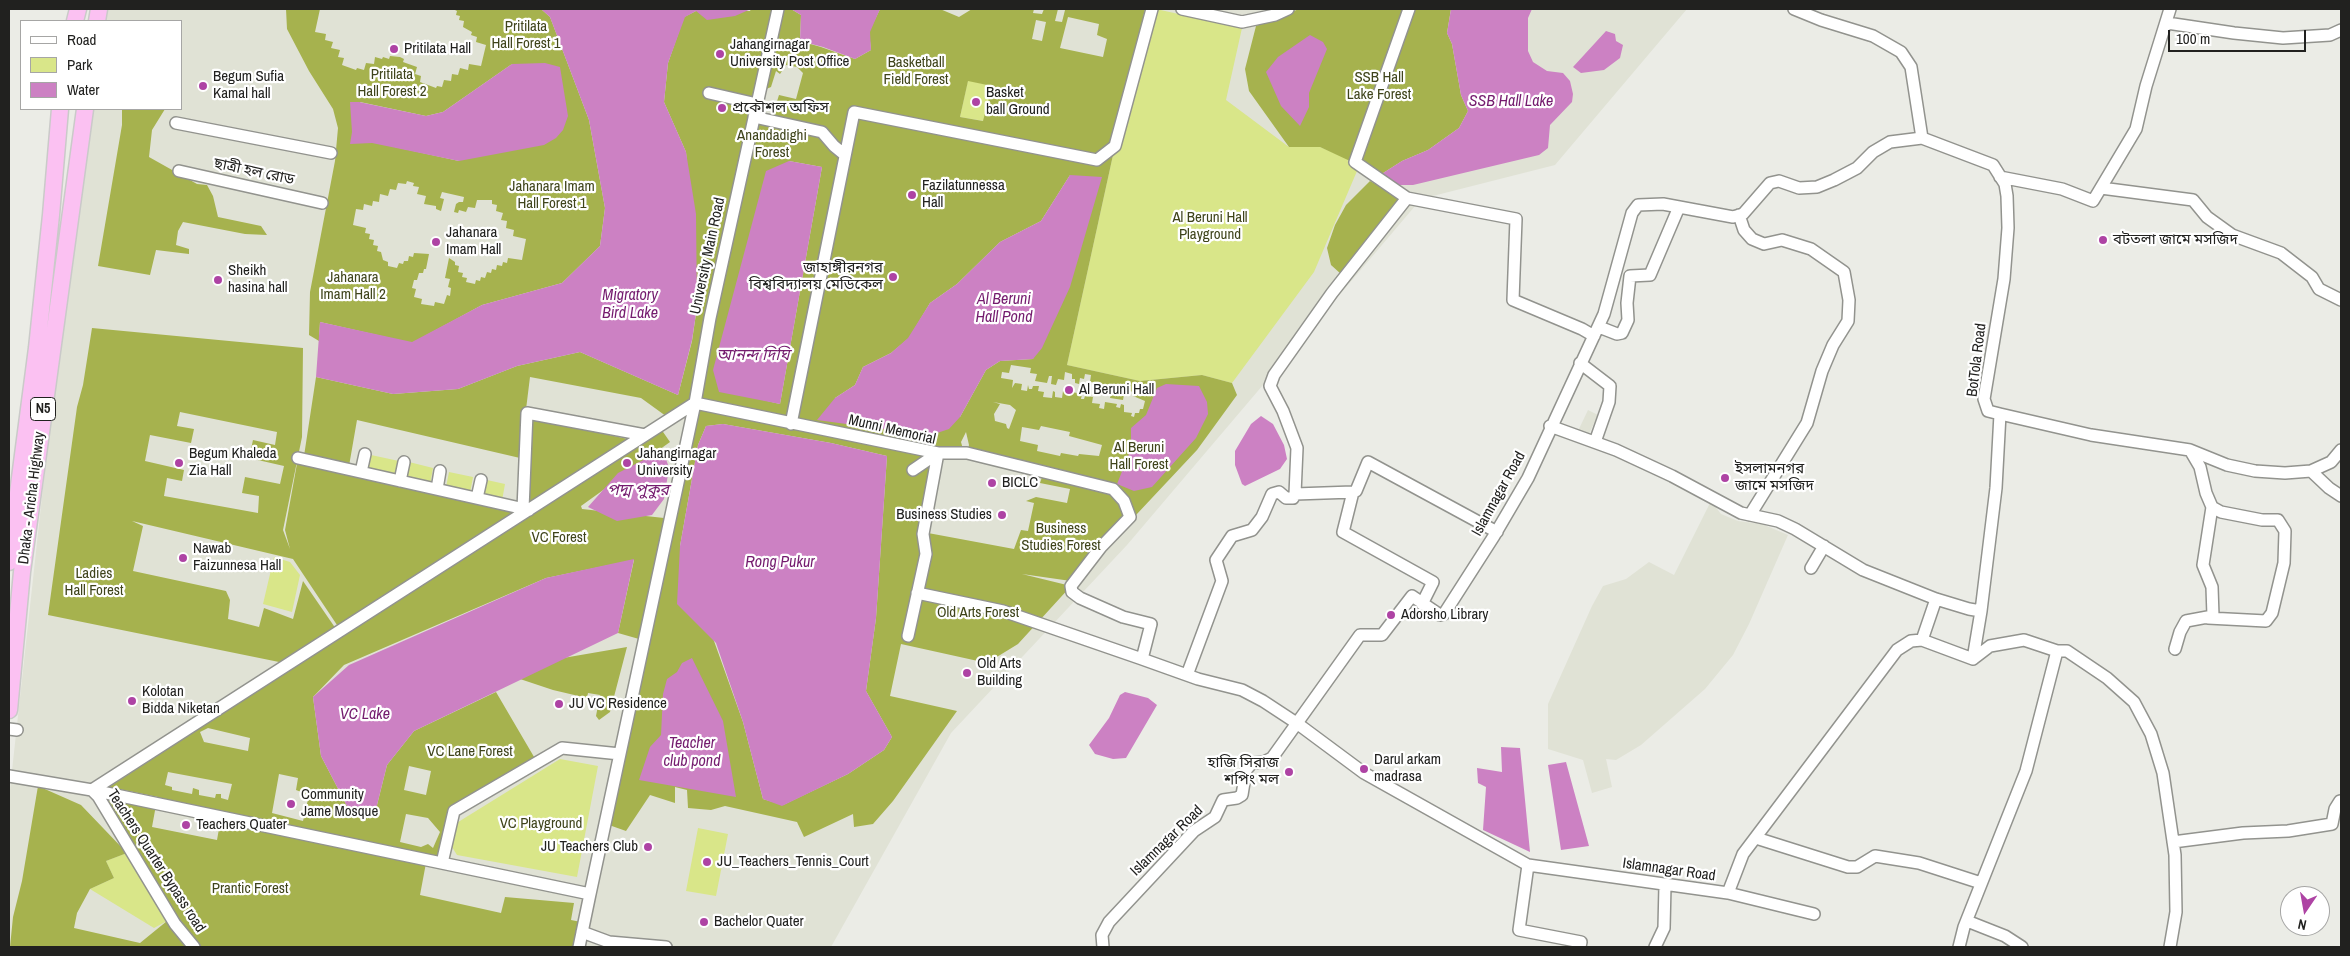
<!DOCTYPE html>
<html>
<head>
<meta charset="utf-8">
<style>
	body { margin:0 }
	#map { position:relative; width:2350px; height:956px; overflow:hidden; background:#ebece6; font-family:"Archivo Narrow",sans-serif }
	canvas { display:block }
	.frame { position:absolute; inset:0; border:10px solid #21211f; pointer-events:none }
	.legend { position:absolute; left:20px; top:20px; width:162px; height:90px; box-sizing:border-box; background:#fff; border:1px solid #a6a6a5; margin:0; padding:6px 9px; list-style:none; font-size:15px; color:#21211f }
	.legend li { display:flex; align-items:center; gap:10px; height:25px }
	.legend b { width:25px; border:1px solid #a6a6a5 }
	.north { position:absolute; left:2280px; top:886px; width:50px; height:50px; box-sizing:border-box; background:#fff; border:1px solid #a6a6a5; border-radius:50%; rotate:192deg; font-size:14px; font-weight:700; line-height:20px; text-align:center; color:#21211f }
	.north::after { content:''; display:block; margin:auto; width:18px; height:22px; background:#ae43a4; clip-path:polygon(50% 0,100% 100%,50% 72%,0 100%) }
	.scale { position:absolute; left:2168px; top:30px; width:138px; height:22px; box-sizing:border-box; border:2px solid #21211f; border-top:0; padding-left:6px; font-size:15px; line-height:18px; white-space:nowrap; color:#21211f; -webkit-text-stroke:4px #fff; paint-order:stroke }
</style>
</head>
<body>
<div id="map">
<canvas width="2350" height="956"></canvas>
<div class="frame"></div>
<ul class="legend">
<li><b style="height:6px;background:#fff"></b>Road</li>
<li><b style="height:14px;background:#d9e689"></b>Park</li>
<li><b style="height:14px;background:#cc81c3"></b>Water</li>
</ul>
<div class="north">N</div>
<div class="scale">100 m</div>
</div>
<script>
const ctx = document.querySelector('canvas').getContext('2d');
ctx.lineJoin = 'round';
function paint(path, color) { ctx.fillStyle = color; ctx.fill(path, 'evenodd'); }
const toPath = rows => new Path2D(rows.map(r => 'M' + r).join(''));
function strokePath(path, color, width, dash) { ctx.strokeStyle = color; ctx.lineWidth = width; ctx.lineCap = dash ? 'butt' : 'round'; ctx.setLineDash(dash || []); ctx.stroke(path); }
function write(font, color, halo, rows, align = 'center') {
  ctx.font = font + ' "Archivo Narrow","Noto Sans Bengali",sans-serif'; ctx.lineWidth = 4.5; ctx.setLineDash([]); ctx.textBaseline = 'middle'; ctx.strokeStyle = halo; ctx.fillStyle = color; for (const [text, x, y, turn = 0] of rows) {
    ctx.save(); ctx.translate(x, y); ctx.rotate((+turn || 0) * Math.PI / 180); ctx.textAlign = isNaN(turn) ? turn : align; if (halo) ctx.strokeText(text, 0, 0); ctx.fillText(text, 0, 0); ctx.restore();
  }
}
paint(toPath([
	[106,9,1687,9,1555,165,1421,199,1127,545,951,733,831,947,9,947,9,798,56,369,92,109,181,109,181,21,105,21],
	[1588,410,1598,415,1588,436,1578,431],
	[1711,501,1721,514,1738,521,1762,524,1788,535,1749,624,1733,655,1705,689,1641,745,1616,760,1606,759,1612,787,1592,793,1583,760,1548,749,1548,704,1592,606,1603,586,1626,579,1649,562,1674,575]
]), '#e0e2d5');
paint(toPath([
	[1145,9,1156,9,1242,28,1226,100,1289,147,1320,147,1360,164,1314,272,1232,383,1202,375,1140,381,1067,365],
	[968,80,992,86,984,121,960,117],
	[371,455,399,461,396,477,367,470],
	[409,462,433,468,430,485,405,479],
	[449,472,473,477,470,493,446,487],
	[487,480,505,484,502,501,483,496],
	[274,557,290,562,300,575,292,612,263,604],
	[560,759,598,766,577,877,457,855,452,847,455,824],
	[698,828,728,834,716,896,686,891],
	[127,853,167,921,154,928,90,889,114,878,106,861]
]), '#d9e689');
paint(toPath([
	[286,9,320,9,315,32,326,34,325,40,333,42,331,48,340,50,338,57,344,58,342,65,356,70,357,68,364,70,366,63,374,64,375,57,382,59,383,57,389,59,390,56,400,57,404,59,403,62,417,67,415,74,421,76,420,82,436,88,437,86,442,87,444,80,451,81,452,74,458,75,460,68,468,70,469,64,481,66,486,45,476,42,477,37,471,35,472,32,463,27,464,21,459,20,460,16,456,15,457,11,453,9,541,9,550,17,589,120,605,208,600,246,562,283,482,305,412,343,320,322,319,341,309,335,310,292,335,161,338,128,333,109,309,71,287,29],
	[512,64,459,161,372,142,360,102,426,116,443,112],
	[407,181,414,183,413,186,419,187,417,194,426,196,424,204,436,206,436,209,441,211,444,199,440,198,442,192,464,197,463,202,459,202,456,204,454,212,458,213,459,210,466,212,468,207,475,208,477,200,492,200,492,204,497,205,496,211,503,213,501,220,507,221,506,228,514,230,513,236,526,239,522,260,508,258,507,263,503,262,502,266,497,265,496,270,492,269,491,273,487,272,485,278,481,277,480,281,476,280,475,284,466,282,467,278,462,277,463,273,458,272,459,266,455,265,455,262,449,258,445,278,450,279,448,287,451,288,450,296,447,295,444,304,435,302,434,306,421,304,422,299,414,297,416,289,412,288,414,280,417,280,419,273,423,273,424,269,426,269,429,254,414,253,413,257,409,256,408,261,404,261,403,264,399,263,397,268,388,266,388,262,383,260,381,252,377,251,378,246,373,245,374,240,369,239,370,234,365,233,366,228,353,225,356,209,363,210,364,204,372,206,373,201,379,202,380,194,388,196,390,189,396,190,398,183,406,184],
	[751,9,774,9,754,117,822,132,845,155,852,109,842,148,820,128,772,117,779,95,796,99,803,73,797,67,786,65,780,74,776,71,771,87,764,90,778,9,791,9,801,15,800,41,821,47,855,59,871,50,869,32,880,9,940,9,959,17,972,9,1034,9,1033,13,1042,14,1044,9,1058,9,1055,21,1062,22,1065,10,1060,9,1145,9,1067,365,1140,381,1202,375,1232,383,1237,395,1197,450,1136,515,1126,502,1130,517,1071,581,1022,574,1071,586,1018,644,987,663,901,644,890,696,957,711,893,801,873,824,854,827,853,814,804,837,797,822,725,806,711,810,688,808,687,790,675,787,675,803,650,795,626,831,609,825,695,403,670,419,641,398,530,377,520,458,357,420,349,466,304,456,316,377,393,394,458,389,517,366,580,352,678,395,692,341,697,307,696,283,686,152,664,102,668,63,684,17,696,11,750,11],
	[1068,17,1099,24,1097,35,1107,39,1103,57,1060,48],
	[1036,20,1046,22,1042,41,1032,39],
	[968,81,992,86,983,121,960,117],
	[789,161,822,167,780,404,763,400],
	[1070,175,1033,359,1000,361,986,370,960,417,835,398,855,385,863,367,891,353,909,338,930,303,957,284,1000,242,1041,221],
	[1011,365,1031,368,1030,373,1037,374,1035,381,1047,383,1049,376,1052,376,1051,384,1056,385,1058,379,1064,380,1065,372,1072,374,1072,379,1075,379,1075,383,1079,384,1080,378,1084,379,1085,374,1091,375,1090,382,1101,384,1100,394,1106,395,1107,391,1111,392,1110,398,1123,400,1124,395,1128,396,1129,391,1134,392,1133,396,1145,401,1143,409,1140,409,1139,413,1135,413,1134,417,1131,416,1132,413,1124,412,1124,405,1121,404,1120,408,1116,407,1117,404,1105,402,1104,409,1099,408,1100,404,1092,403,1093,397,1085,396,1084,399,1081,399,1082,394,1072,392,1069,396,1069,392,1063,391,1062,398,1055,397,1055,392,1053,391,1052,398,1043,397,1044,392,1038,391,1039,386,1033,386,1032,389,1029,389,1028,385,1027,391,1021,390,1022,384,1015,383,1012,388,1013,380,1001,378,1002,372,1009,373],
	[993,402,1010,405,1016,410,1009,429,1007,428,1006,424,995,421,994,414,1000,404],
	[723,424,831,443,887,456,876,618,866,691,892,737,884,750,848,774,783,805,763,799,743,722,680,546,698,445,706,426],
	[1041,426,1070,432,1069,436,1102,445,1099,456,1079,454,1078,456,1061,453,1060,456,1037,451,1038,445,1020,441,1022,427,1039,430],
	[966,432,969,445,967,453,1044,471,1040,483,1070,489,1067,503,1036,497,1026,501,1034,503,1028,531,1021,530,1014,549,928,533,938,453,964,453,961,442],
	[1299,9,1451,9,1447,33,1452,44,1461,95,1468,111,1459,128,1428,150,1402,161,1380,175,1320,147,1289,147,1249,91,1245,69,1256,26],
	[122,109,165,109,152,130,149,157,197,184,207,185,213,196,218,217,261,226,267,235,245,234,183,222,178,231,176,245,189,249,189,254,156,250,150,275,98,266,122,125],
	[1370,181,1398,196,1396,206,1341,274,1331,265,1327,248,1335,225,1346,205],
	[92,328,303,348,302,437,283,530,290,549,285,530,298,458,529,510,341,631,293,559,132,521,143,526,133,571,226,591,230,600,228,619,259,627,264,608,293,619,303,581,336,629,284,663,48,615,77,407,83,385],
	[180,412,277,432,275,445,253,440,249,458,284,466,280,484,245,477,242,493,259,496,258,513,164,496,167,478,182,481,184,470,145,461,150,435,191,443,194,429,177,426],
	[533,419,628,439,529,503],
	[661,429,670,442,581,506,582,509,664,518,639,639,618,633,634,560,546,578,344,665,313,697,321,756,347,806,375,813,387,765,414,731,496,692,537,762,454,811,443,859,158,800,158,797,109,787],
	[208,728,250,738,248,751,204,742,200,732],
	[409,766,431,771,426,795,404,790],
	[168,772,232,784,228,800,221,798,221,794,216,794,215,798,199,795,199,790,193,788,192,794,172,790,172,787,165,785],
	[279,774,298,778,296,790,309,795,303,821,272,813],
	[406,814,428,818,440,832,433,848,428,844,421,847,400,842],
	[627,647,610,712,599,720,596,716,600,695,588,693,587,698,553,690,508,675,540,662],
	[38,786,81,805,127,853,106,861,114,878,90,889,77,913,74,928,140,943,167,921,189,947,10,947,13,917,22,881],
	[98,794,156,805,152,827,217,840,220,823,426,863,420,895,501,913,505,897,574,903,571,920,581,922,576,947,199,947,178,920]
]), '#a6b24e');
paint(toPath([
	[541,9,751,9,735,16,707,20,696,11,685,17,668,63,664,102,686,152,696,214,697,307,692,340,678,395,580,352,517,366,458,389,393,394,316,377,320,322,412,342,482,305,562,283,600,246,605,208,589,120,550,17],
	[791,9,880,9,870,32,871,50,855,59,823,47,800,41,801,15],
	[1451,9,1532,9,1528,18,1528,51,1533,62,1547,71,1563,73,1570,81,1573,94,1572,102,1550,125,1548,148,1539,155,1413,185,1400,185,1380,175,1402,161,1428,150,1459,128,1468,111,1461,95,1452,44,1447,33],
	[1606,31,1615,34,1616,41,1623,45,1620,58,1604,70,1581,73,1573,67],
	[1310,35,1323,42,1327,49,1309,93,1309,107,1300,126,1281,106,1266,72,1278,57],
	[545,63,560,67,568,116,563,130,556,138,544,145,459,161,372,143,350,144,352,132,350,102,359,102,426,116,443,112,512,64],
	[789,161,822,167,780,404,719,392,713,370,766,171],
	[1070,175,1102,177,1070,287,1042,348,1033,359,1000,361,986,370,960,417,949,429,934,434,883,429,817,420,835,398,855,385,863,367,891,353,908,338,930,303,957,284,1000,242,1041,221],
	[1166,384,1199,386,1207,402,1208,414,1196,438,1152,487,1134,491,1117,484,1131,449,1131,428,1146,415,1157,388],
	[1261,416,1273,424,1284,445,1287,459,1280,469,1245,486,1242,484,1235,465,1235,451,1251,424],
	[723,424,831,443,887,456,876,618,866,691,892,737,884,750,848,774,782,806,763,799,743,722,716,643,677,604,680,546,698,445,706,426],
	[663,450,669,468,664,499,652,515,617,521,588,507,618,473],
	[634,559,618,633,414,731,387,765,375,813,347,806,321,756,313,697,349,665,546,578],
	[692,658,723,721,736,797,639,780,650,747,661,735,663,694,667,679,677,672,682,663],
	[1125,692,1148,698,1157,705,1126,758,1113,759,1095,754,1089,745,1109,718,1120,695],
	[1501,747,1520,748,1530,852,1483,830,1486,787,1478,783,1477,768,1502,772],
	[1566,762,1589,846,1561,850,1548,765]
]), '#cc81c3');
const minor = toPath([
	[1182,9,1242,22,1275,15,1288,9],
	[1794,9,1821,20,1873,36,1901,52,1911,67,1922,138],
	[2167,23,2234,33,2283,38,2330,35,2341,30],
	[709,93,757,104],
	[754,117,822,132,834,146,845,155],
	[176,123,331,153],
	[1922,138,1993,165,2005,184,2007,196,2008,228,2004,279,1984,399,1988,411,2000,414,1996,488,1981,611,1973,659],
	[179,171,322,203],
	[2000,177,2062,189,2093,201,2136,129,2146,86,2170,9],
	[2101,188,2193,200,2207,217,2232,235,2281,253,2312,277,2319,289,2341,300],
	[1407,198,1355,162,1409,9],
	[1739,215,1744,230,1752,239,1764,244,1782,240,1811,249,1844,272,1849,300,1848,321,1833,345,1822,371,1807,423,1750,515],
	[1599,327,1617,334,1622,333,1628,320,1627,303,1630,276,1650,275,1679,207],
	[1580,363,1610,386,1609,402,1595,442],
	[695,403,938,453,923,534,926,554,908,636],
	[2000,414,2091,435,2190,450,2227,465,2255,471,2285,473,2311,471,2331,462,2341,450],
	[791,424,854,112,1097,160,1115,146,1152,9],
	[1550,426,1616,450,1672,476,1741,513,1778,521,1795,529,1863,570,1936,599,1969,609,1981,611],
	[2190,450,2200,467,2206,493,2212,507,2221,512,2262,520,2278,520,2285,531,2284,563,2272,613,2266,621,2208,618],
	[298,458,529,510],
	[913,470,938,453,967,453,1113,489,1124,501,1130,517,1101,547,1071,586,1072,592,1080,598,1123,617,1151,624,1142,659,1198,679,1242,690,1263,701,1298,724,1364,773,1528,865,1728,893,1743,854,1897,650,1911,641,1922,640,1973,659],
	[2311,471,2329,488,2341,496],
	[361,472,365,454],
	[400,481,404,462],
	[437,489,440,471],
	[1295,494,1353,492],
	[477,498,481,480],
	[523,509,527,413,645,435],
	[1811,568,1824,546],
	[917,593,1003,611,1142,659],
	[1422,604,1433,582,1343,532,1353,492,1356,491,1368,462,1497,532],
	[1922,640,1936,599],
	[2175,649,2180,632,2186,621,2213,616,2212,587,2203,565,2212,507],
	[2057,651,2067,651,2107,678,2134,702,2151,734,2163,773,2175,855,2176,912,2170,947],
	[1187,675,1222,581,1216,560,1232,536,1252,530,1262,517,1272,494,1279,492,1286,498,1293,498,1295,494,1297,448,1283,411,1270,386,1274,375,1332,293,1407,198,1516,219,1513,300,1582,329,1594,336],
	[9,729,17,730],
	[9,776,92,790,695,403],
	[92,790,590,894,695,403,710,318,778,9],
	[92,790,98,796,175,924,194,947],
	[1756,838,1848,867,1857,867,1875,856,1919,863,1981,883],
	[2173,842,2243,833,2288,831,2332,824,2335,809,2340,801],
	[442,863,454,811,562,748,620,754],
	[1528,865,1519,930,1581,942,1580,947],
	[1728,893,1814,914],
	[1967,921,2005,936,2022,947],
	[582,932,609,942,666,947],
	[579,947,590,894],
	[1103,947,1102,935,1109,922,1194,831,1215,817,1223,800,1237,798,1242,795,1246,770,1252,763,1264,762,1272,758,1360,635,1382,635,1412,596,1440,615,1444,614,1494,536,1528,478,1604,314,1632,213,1638,205,1663,204,1733,217,1743,214,1770,183,1779,181,1799,188,1817,187,1834,180,1857,168,1873,152,1890,142,1922,138],
	[1655,947,1664,928,1665,885],
	[1959,947,1964,927,2026,771,2057,651,2024,640,1990,646,1973,659]
]);
const highway = toPath([
	[75,21,78,9],
	[97,21,99,9],
	[9,562,37,348,51,215,60,109],
	[9,710,22,572,85,109]
]);
strokePath(minor, '#92938e', 14);
strokePath(highway, '#cacac9', 19);
strokePath(minor, '#fff', 11);
strokePath(highway, '#fbc1f2', 16);
for (const [x, y, r, color] of [
	[394,49,5,"#ae43a4"],
	[720,54,5,"#ae43a4"],
	[203,86,5,"#ae43a4"],
	[976,102,5,"#ae43a4"],
	[722,108,5,"#ae43a4"],
	[912,195,5,"#ae43a4"],
	[2103,240,5,"#ae43a4"],
	[436,242,5,"#ae43a4"],
	[893,277,5,"#ae43a4"],
	[218,280,5,"#ae43a4"],
	[1069,390,5,"#ae43a4"],
	[179,463,5,"#ae43a4"],
	[627,463,5,"#ae43a4"],
	[1725,478,5,"#ae43a4"],
	[992,483,5,"#ae43a4"],
	[1002,515,5,"#ae43a4"],
	[183,558,5,"#ae43a4"],
	[1391,615,5,"#ae43a4"],
	[967,673,5,"#ae43a4"],
	[132,701,5,"#ae43a4"],
	[559,704,5,"#ae43a4"],
	[1364,769,5,"#ae43a4"],
	[1289,772,5,"#ae43a4"],
	[291,804,5,"#ae43a4"],
	[186,825,5,"#ae43a4"],
	[648,847,5,"#ae43a4"],
	[707,862,5,"#ae43a4"],
	[704,922,5,"#ae43a4"]
]) { const dot = new Path2D(); dot.arc(x, y, r, 0, 2 * Math.PI); ctx.fillStyle = color; ctx.fill(dot); strokePath(dot, '#fff', 2); }
for (const [x, y, w] of [
	[43,409,25]
]) { const box = new Path2D(); box.roundRect(x - w / 2, y - 11.5, w, 23, 4); ctx.fillStyle = '#fff'; ctx.fill(box); strokePath(box, '#21211f', 1); }
write('bold 14px', '#21211f', null, [
	["N5",43,409]
]);
write('15px', '#3f441b', '#fff', [
	["Pritilata",526,27],
	["Hall Forest 1",526,44],
	["Basketball",916,63],
	["Field Forest",916,80],
	["Pritilata",392,75],
	["Hall Forest 2",392,92],
	["SSB Hall",1379,78],
	["Lake Forest",1379,95],
	["Anandadighi",772,136],
	["Forest",772,153],
	["Jahanara Imam",552,187],
	["Hall Forest 1",552,204],
	["Al Beruni Hall",1210,218],
	["Playground",1210,235],
	["Jahanara",353,278],
	["Imam Hall 2",353,295],
	["Al Beruni",1139,448],
	["Hall Forest",1139,465],
	["Business",1061,529],
	["Studies Forest",1061,546],
	["VC Forest",559,538],
	["Ladies",94,574],
	["Hall Forest",94,591],
	["Old Arts Forest",978,613],
	["VC Lane Forest",470,752],
	["VC Playground",541,824],
	["Prantic Forest",250,889]
]);
write('15px', '#21211f', '#fff', [
	["Jahangirnagar",730,45],
	["University Post Office",730,62],
	["Pritilata Hall",404,49],
	["Begum Sufia",213,77],
	["Kamal hall",213,94],
	["Basket",986,93],
	["ball Ground",986,110],
	["প্রকৌশল অফিস",732,108],
	["Fazilatunnessa",922,186],
	["Hall",922,203],
	["Jahanara",446,233],
	["Imam Hall",446,250],
	["বটতলা জামে মসজিদ",2113,240],
	["জাহাঙ্গীরনগর",883,268,"right"],
	["বিশ্ববিদ্যালয় মেডিকেল",883,285,"right"],
	["Sheikh",228,271],
	["hasina hall",228,288],
	["Al Beruni Hall",1079,390],
	["Begum Khaleda",189,454],
	["Zia Hall",189,471],
	["Jahangirnagar",637,454],
	["University",637,471],
	["ইসলামনগর",1735,469],
	["জামে মসজিদ",1735,486],
	["BICLC",1002,483],
	["Business Studies",992,515,"right"],
	["Nawab",193,549],
	["Faizunnesa Hall",193,566],
	["Adorsho Library",1401,615],
	["Old Arts",977,664],
	["Building",977,681],
	["Kolotan",142,692],
	["Bidda Niketan",142,709],
	["JU VC Residence",569,704],
	["Darul arkam",1374,760],
	["madrasa",1374,777],
	["হাজি সিরাজ",1279,763,"right"],
	["শপিং মল",1279,780,"right"],
	["Community",301,795],
	["Jame Mosque",301,812],
	["Teachers Quater",196,825],
	["JU Teachers Club",638,847,"right"],
	["JU_Teachers_Tennis_Court",717,862],
	["Bachelor Quater",714,922]
], 'left');
write('15px', '#21211f', '#fff', [
	["ছাত্রী হল রোড",254,172,12],
	["University Main Road",708,256,-78],
	["BotTola Road",1977,360,-83],
	["Munni Memorial",892,430,13],
	["Islamnagar Road",1499,494,-61],
	["Dhaka - Aricha Highway",32,498,-83],
	["Islamnagar Road",1167,841,-44],
	["Teachers Quarter Bypass road",156,861,57],
	["Islamnagar Road",1669,870,8]
]);
write('italic 16px', '#741b6e', '#fff', [
	["SSB Hall Lake",1511,102],
	["Migratory",630,296],
	["Bird Lake",630,314],
	["Al Beruni",1004,300],
	["Hall Pond",1004,318],
	["আনন্দ দিঘি",753,356],
	["পদ্ম পুকুর",638,491],
	["Rong Pukur",780,563],
	["VC Lake",365,715],
	["Teacher",692,744],
	["club pond",692,762]
]);
</script>
</body>
</html>
